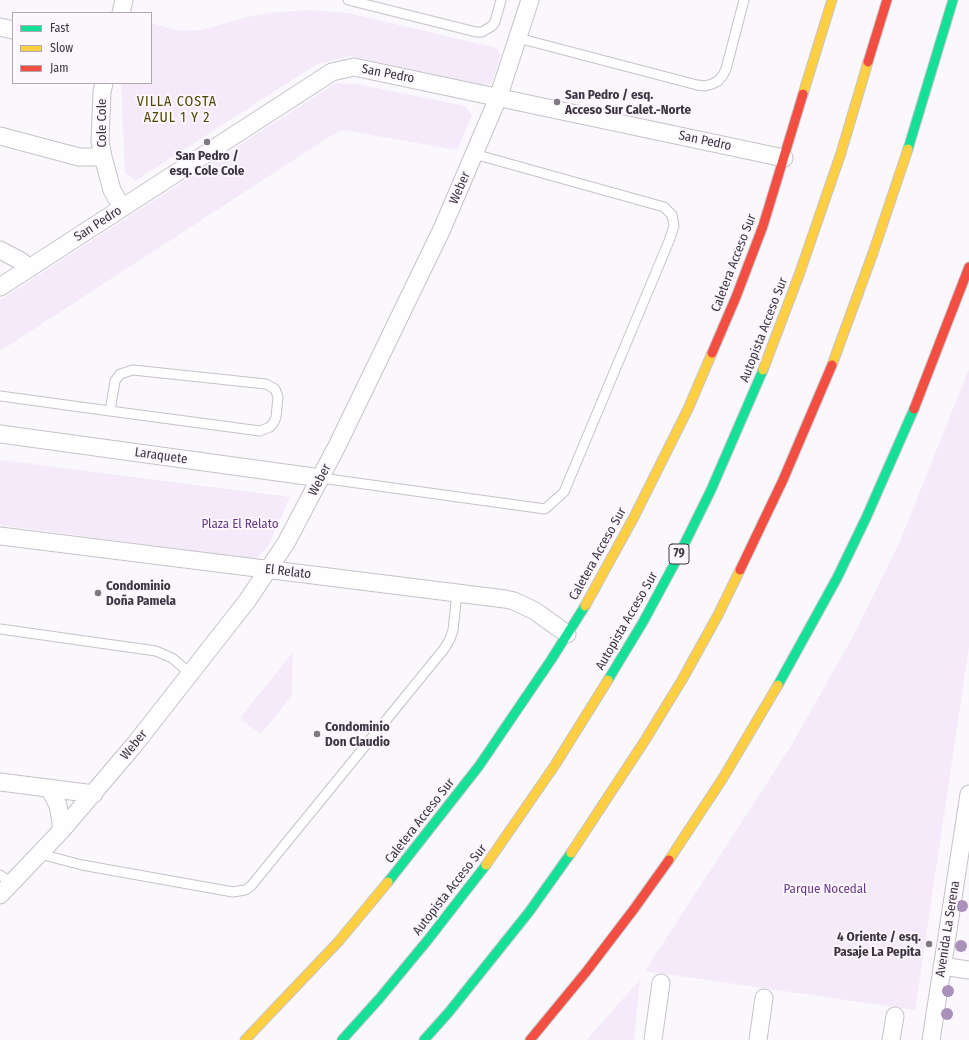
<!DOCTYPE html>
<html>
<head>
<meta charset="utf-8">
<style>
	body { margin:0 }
	#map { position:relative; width:969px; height:1040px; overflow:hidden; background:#faf8fc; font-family:"Fira Sans Condensed",sans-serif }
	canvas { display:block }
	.legend { position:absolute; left:12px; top:12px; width:140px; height:72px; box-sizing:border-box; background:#fbf7fd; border:1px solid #afa9b2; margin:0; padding:5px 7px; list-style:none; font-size:12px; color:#3d3542 }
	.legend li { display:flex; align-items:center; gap:8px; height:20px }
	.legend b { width:20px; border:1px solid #afa9b2 }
</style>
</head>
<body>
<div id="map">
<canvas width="969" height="1040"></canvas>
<ul class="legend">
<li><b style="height:5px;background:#16e098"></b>Fast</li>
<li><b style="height:5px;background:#ffcf43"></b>Slow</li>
<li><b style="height:5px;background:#f24e42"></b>Jam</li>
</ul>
</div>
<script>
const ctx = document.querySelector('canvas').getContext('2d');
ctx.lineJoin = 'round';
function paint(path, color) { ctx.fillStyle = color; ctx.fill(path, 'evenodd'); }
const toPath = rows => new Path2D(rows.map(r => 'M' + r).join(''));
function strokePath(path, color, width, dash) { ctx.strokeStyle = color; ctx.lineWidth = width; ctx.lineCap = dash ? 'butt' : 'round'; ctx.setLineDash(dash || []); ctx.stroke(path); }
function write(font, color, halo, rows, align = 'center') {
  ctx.font = font + ' "Fira Sans Condensed",sans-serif'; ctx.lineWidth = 4; ctx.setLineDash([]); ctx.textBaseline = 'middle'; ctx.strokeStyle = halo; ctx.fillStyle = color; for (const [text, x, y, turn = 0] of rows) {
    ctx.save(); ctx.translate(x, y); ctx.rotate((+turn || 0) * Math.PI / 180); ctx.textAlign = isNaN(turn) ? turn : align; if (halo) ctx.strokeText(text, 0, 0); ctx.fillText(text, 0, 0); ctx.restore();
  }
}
paint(toPath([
	[311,10,348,13,497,48,500,56,492,83,484,85,350,56,317,64,135,181,125,172,121,83,151,83,151,23,180,31,202,30,247,17,278,12],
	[336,83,356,84,465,106,472,115,457,150,343,130,332,135,0,351,0,300],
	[969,369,969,647,915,1010,645,971,791,746,856,631,901,539],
	[0,460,290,497,268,546,256,559,0,525],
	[293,652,292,696,261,734,240,718],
	[640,979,634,1040,587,1040]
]), '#f4eafa');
const lane = toPath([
	[348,0,476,32,482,32,492,26,495,22,501,0],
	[518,38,697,85,705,86,712,84,718,81,723,75,726,69,744,0],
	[0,396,110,411,260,431,270,427,274,422,276,417,278,397,275,389,266,384,133,370,120,374,115,381,110,411],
	[321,478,545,509,564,492,669,241,674,226,672,215,664,207,474,154],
	[0,629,156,651,172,658,191,674],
	[40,854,82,865,233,892,245,890,251,886,444,649,450,639,453,630,457,593],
	[0,875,12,883]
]);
const street = toPath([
	[121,13,124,0],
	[0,27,13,30],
	[104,83,102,92,100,141,103,157,112,190,122,208],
	[0,136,79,157,103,157],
	[0,250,19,260,30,268],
	[0,287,332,72,354,67,784,158],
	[0,434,321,478],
	[0,536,505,599,514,601,535,611,567,634],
	[0,782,94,794],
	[49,788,58,805,61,822,61,831],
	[0,895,61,831,135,744,247,601,286,543,337,446,442,229,498,98,530,0],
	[942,966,969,970],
	[653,1040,661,983],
	[758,1040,764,998],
	[891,1040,895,1016],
	[931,1040,969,794]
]);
const fast = toPath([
	[908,149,953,0],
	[608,680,643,622,677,559,711,490,763,370],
	[778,685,837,578,866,518,914,409],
	[388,882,479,766,551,660,585,606],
	[342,1040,379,999,427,941,486,865],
	[424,1040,449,1012,529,912,571,853]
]);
const slow = toPath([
	[803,94,832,0],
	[832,365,873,253,908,149],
	[763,370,799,275,841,153,868,62],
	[585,606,634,517,688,409,712,353],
	[571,853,644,742,682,680,718,615,740,570],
	[669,860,723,778,778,685],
	[486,865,555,765,608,680],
	[245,1040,339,941,388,882]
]);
const jam = toPath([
	[868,62,887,0],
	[712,353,736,297,763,226,803,94],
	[914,409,969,267],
	[740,570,783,480,832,365],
	[530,1040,586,972,634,909,669,860]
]);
strokePath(lane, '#c6c2c9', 11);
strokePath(street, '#c6c2c9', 19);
strokePath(fast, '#c6c2c9', 11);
strokePath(slow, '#c6c2c9', 11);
strokePath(jam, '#c6c2c9', 11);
strokePath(lane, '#fefeff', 9);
strokePath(street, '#fefeff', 17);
strokePath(fast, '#16e098', 9);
strokePath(slow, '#ffcf43', 9);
strokePath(jam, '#f24e42', 9);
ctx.fillStyle = '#ab90bc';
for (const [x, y] of [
	[962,906],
	[961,946],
	[948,991],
	[947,1014]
]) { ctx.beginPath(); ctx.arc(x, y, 6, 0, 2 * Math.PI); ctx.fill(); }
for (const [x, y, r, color] of [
	[557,102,4,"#7f7983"],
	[207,142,4,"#7f7983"],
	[98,593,4,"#7f7983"],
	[317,734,4,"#7f7983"],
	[929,944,4,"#7f7983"]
]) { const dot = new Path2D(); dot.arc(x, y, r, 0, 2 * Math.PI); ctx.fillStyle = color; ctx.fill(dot); strokePath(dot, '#fbf7fd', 1.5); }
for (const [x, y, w] of [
	[679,554,20]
]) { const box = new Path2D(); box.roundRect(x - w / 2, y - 10, w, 20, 3); ctx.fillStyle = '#fbf7fd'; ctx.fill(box); strokePath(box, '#3d3542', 1); }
write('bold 12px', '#3d3542', null, [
	["79",679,554]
]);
write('13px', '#3d3542', '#fbf7fd', [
	["San Pedro",388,74,11],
	["Cole Cole",102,123,-90],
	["San Pedro",705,141,12],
	["Weber",460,188,-67],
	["San Pedro",98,224,-33],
	["Caletera Acceso Sur",734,263,-69],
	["Autopista Acceso Sur",764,330,-69],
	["Laraquete",161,456,8],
	["Weber",320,480,-63],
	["Caletera Acceso Sur",598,554,-61],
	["El Relato",288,572,7],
	["Autopista Acceso Sur",627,621,-60],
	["Weber",134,745,-51],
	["Caletera Acceso Sur",420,821,-52],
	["Autopista Acceso Sur",450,890,-52],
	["Avenida La Serena",948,929,-81]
]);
write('bold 13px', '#3d3542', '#fbf7fd', [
	["San Pedro / esq.",565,95],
	["Acceso Sur Calet.-Norte",565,110],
	["San Pedro /",207,156,"center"],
	["esq. Cole Cole",207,171,"center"],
	["Condominio",106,586],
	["Doña Pamela",106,601],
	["Condominio",325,727],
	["Don Claudio",325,742],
	["4 Oriente / esq.",921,937,"right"],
	["Pasaje La Pepita",921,952,"right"]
], 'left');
write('13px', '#6b3a88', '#fbf7fd', [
	["Plaza El Relato",240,524],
	["Parque Nocedal",825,889]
]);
ctx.letterSpacing = '1px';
write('14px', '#4e4602', '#fbf7fd', [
	["VILLA COSTA",177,102],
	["AZUL 1 Y 2",177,118]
]);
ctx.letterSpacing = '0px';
</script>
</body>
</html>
